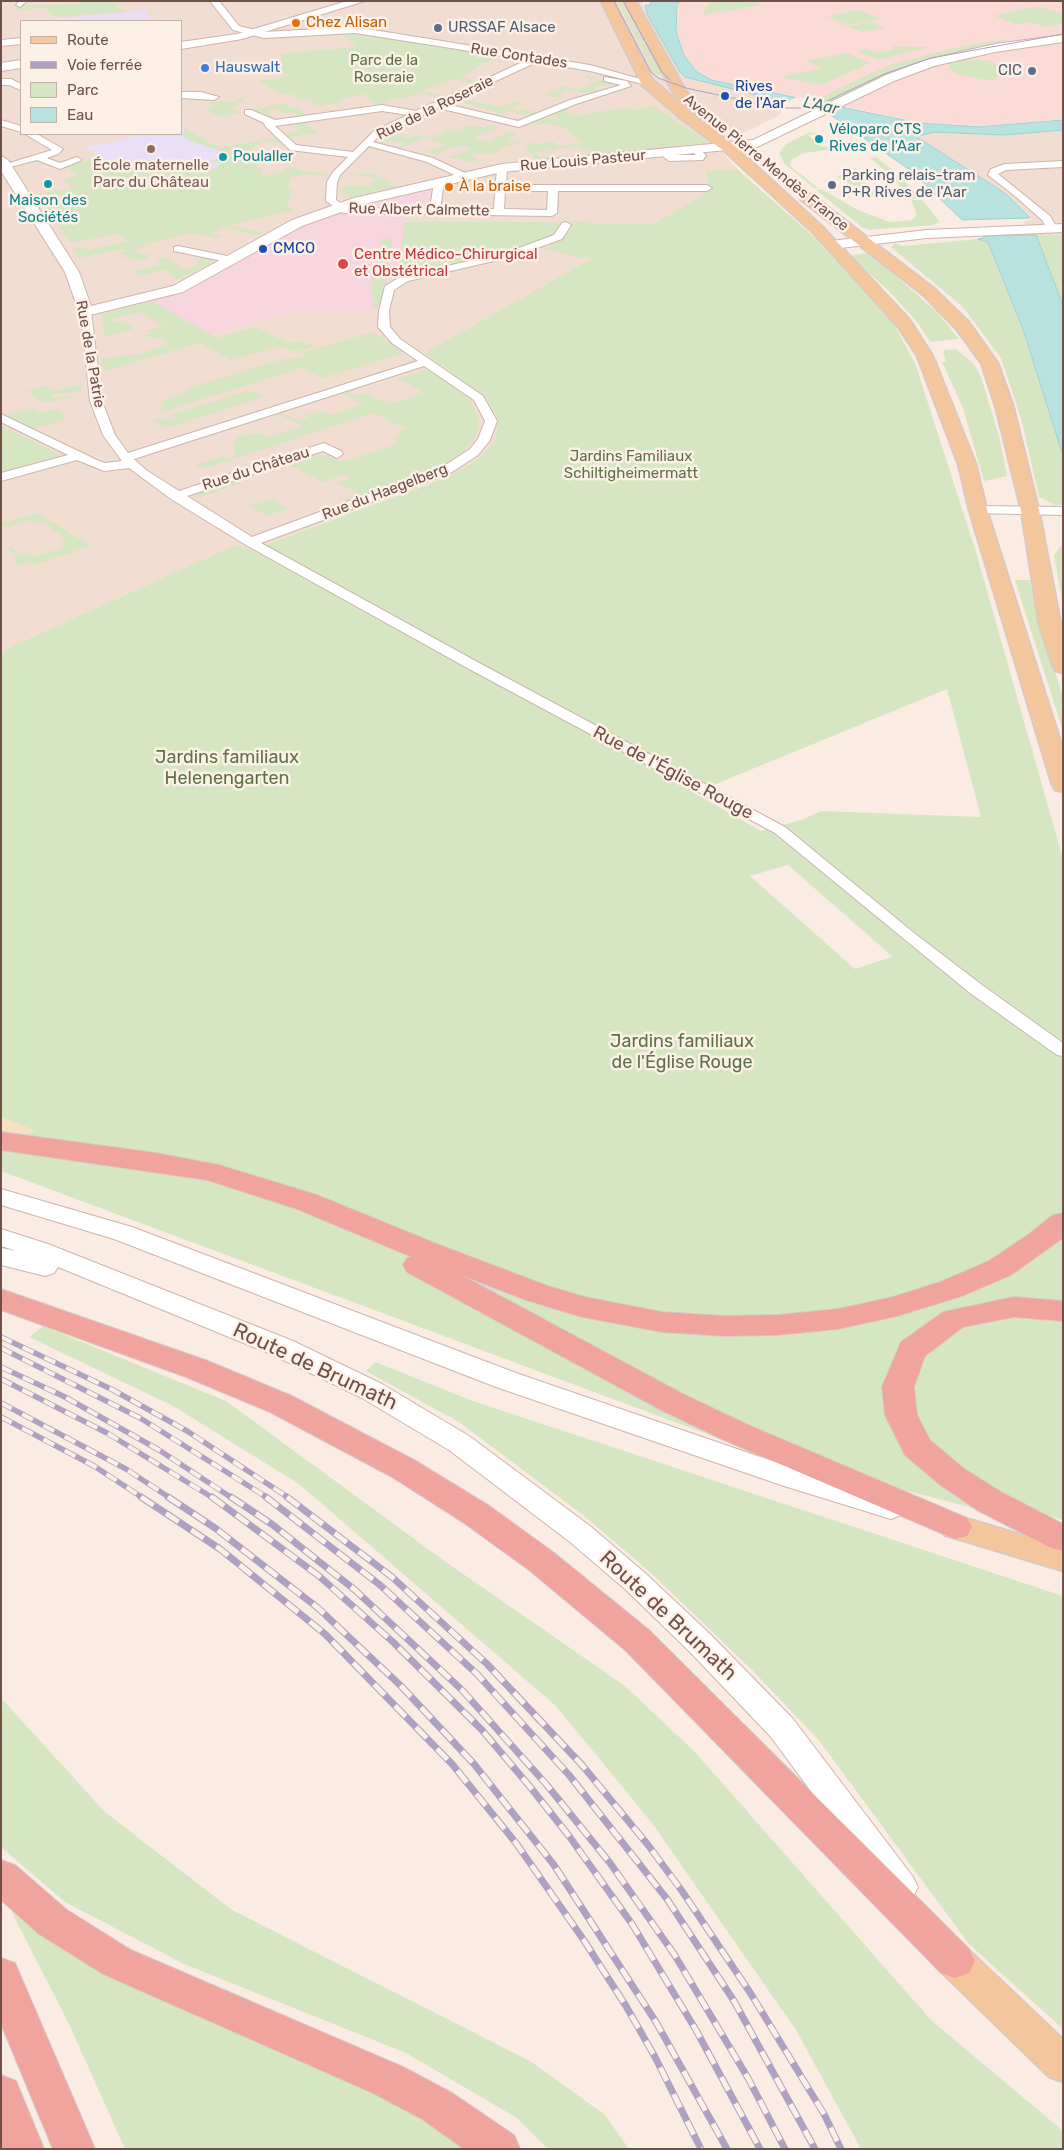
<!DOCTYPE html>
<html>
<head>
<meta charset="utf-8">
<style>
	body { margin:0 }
	#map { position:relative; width:1064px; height:2150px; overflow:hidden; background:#faece2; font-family:Rubik,sans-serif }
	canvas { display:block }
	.frame { position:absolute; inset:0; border:2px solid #6f514a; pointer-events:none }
	.legend { position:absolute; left:20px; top:20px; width:162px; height:115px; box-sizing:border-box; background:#fdf1e7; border:1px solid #c4b1a8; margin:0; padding:6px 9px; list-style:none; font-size:15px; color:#6f514a }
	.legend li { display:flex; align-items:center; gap:10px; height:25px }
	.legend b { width:25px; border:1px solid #c4b1a8 }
</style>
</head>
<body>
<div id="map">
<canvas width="1064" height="2150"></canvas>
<div class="frame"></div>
<ul class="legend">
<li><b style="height:6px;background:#f4c69e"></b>Route</li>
<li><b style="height:6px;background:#aea2c2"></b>Voie ferrée</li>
<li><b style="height:14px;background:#d7e6c2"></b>Parc</li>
<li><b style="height:14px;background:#b8e2e0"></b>Eau</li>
</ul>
</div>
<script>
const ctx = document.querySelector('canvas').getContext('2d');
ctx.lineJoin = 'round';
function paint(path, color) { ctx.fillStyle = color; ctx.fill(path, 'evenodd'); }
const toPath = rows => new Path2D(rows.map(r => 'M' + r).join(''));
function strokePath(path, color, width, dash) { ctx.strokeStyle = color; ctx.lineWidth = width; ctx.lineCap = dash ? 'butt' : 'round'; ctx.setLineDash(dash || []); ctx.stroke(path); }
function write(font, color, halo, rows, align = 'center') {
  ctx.font = font + ' Rubik,sans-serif'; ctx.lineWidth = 5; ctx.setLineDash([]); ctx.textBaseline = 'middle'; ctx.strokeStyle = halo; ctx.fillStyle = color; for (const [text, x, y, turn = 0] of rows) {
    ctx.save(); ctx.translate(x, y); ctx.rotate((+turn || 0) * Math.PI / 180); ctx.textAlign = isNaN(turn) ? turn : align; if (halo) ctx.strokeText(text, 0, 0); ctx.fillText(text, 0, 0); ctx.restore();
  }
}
paint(toPath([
	[1,1,641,1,680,72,784,103,780,115,743,133,724,154,737,169,705,171,710,191,704,195,424,353,486,398,498,420,495,442,477,460,449,476,251,550,237,544,1,651],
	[21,21,181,21,181,134,21,134],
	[1063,125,1063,305,1036,235,1032,235,1023,222,1032,219,994,186,917,139,919,136,934,132]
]), '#f1ddd1');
paint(toPath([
	[681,1,1063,1,1063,119,980,127,919,122,713,79,698,72,685,55,677,31,678,5]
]), '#fadbd6');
paint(toPath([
	[144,9,153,21,28,21,129,12],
	[181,127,263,171,260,173,264,176,206,174,189,170,159,168,139,170,95,157,95,152,83,148,146,134,181,134]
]), '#e9dff6');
paint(toPath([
	[433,189,430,213,408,213,404,226,504,255,398,278,382,310,300,310,209,334,152,301,187,292,179,289,326,213,337,215]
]), '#f7d6df');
paint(toPath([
	[96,1,117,1,120,4,114,8,123,9,125,12,53,17,45,8,17,10,15,8,27,5,55,5],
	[617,1,621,1,661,74,658,75,653,71],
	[710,1,753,1,762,5,702,15],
	[1034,6,1063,13,1063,24,1044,27,1030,22,1017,24,994,16],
	[858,10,881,19,851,25,828,16],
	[821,16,851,26,871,22,885,28,862,32],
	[341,32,486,54,497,57,460,77,481,82,477,84,453,79,422,91,416,90,447,97,443,99,419,93,405,99,398,97,378,106,363,94,340,99,343,102,317,106,308,98,301,100,292,94,283,95,259,81,289,76,282,69,282,58,279,54,356,47],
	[1005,39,1013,43,963,52,833,103,817,100,864,76,900,62,954,48],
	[890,46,930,47,879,60,856,51,867,49,876,53,895,49],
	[847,53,870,63,821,85,779,77,823,68,806,61],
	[959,59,995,61,987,63,1001,65,995,81,979,79,957,74,949,68,950,61],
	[587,76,619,86,618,88,607,85,592,88,599,93,593,95,570,90,561,93,560,95,564,96,560,98,544,94,563,86,578,90,598,81,585,77],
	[247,97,232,108,241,112,220,117,205,109,214,106,208,103,229,101,235,103,239,102,238,99],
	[462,99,501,107,514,101,522,103,509,109,544,112,534,117,509,111,499,116,513,120,526,120,518,122,491,116,499,112,461,103,449,106],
	[285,103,290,108,297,108,309,115,298,116,294,112,284,113,279,109,267,111,277,120,274,120,251,110],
	[653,106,708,142,701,145,596,155,577,146,536,153,540,157,567,155,570,157,537,160,524,146,535,142,538,144,552,141,559,146,582,143,565,128,543,123,537,125,530,124,545,117,557,120,559,118,549,115,566,108,570,109,563,112,575,116,628,107,632,110],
	[302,121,318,133,287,138,284,134,299,131,294,125,287,124],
	[470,125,485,128,493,125,498,127,473,138,489,142,505,134,501,133,506,131,517,134,506,139,521,143,498,148,500,151,496,153,471,153,478,161,471,162,447,157,471,150,468,149,469,147,462,145,442,150,445,152,437,155,426,152,447,144,427,139,450,129,453,132],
	[184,128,220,148,278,137,284,143,261,141,250,150,275,151,255,166,263,171,260,173,264,176,281,172,288,167,297,167,299,171,329,173,329,176,303,174,290,178,288,188,292,191,286,205,295,210,229,225,263,233,257,236,223,227,211,234,221,236,218,238,193,233,149,243,133,251,151,256,141,261,124,257,120,253,127,251,123,249,79,258,73,248,80,247,87,250,128,241,118,234,71,243,35,194,71,189,63,179,77,176,67,166,89,161,86,160,95,157,139,170,159,168,202,173,221,165,215,161,208,162,228,154,183,138],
	[388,131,394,132,391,134,409,138,416,135,427,137,398,149,379,144,381,141,386,142,384,145,398,147,405,143,382,140,386,136,384,133],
	[810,132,818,134,808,135,822,147,832,146,836,149,804,153,791,160,790,166,818,188,814,188,784,163,779,153,786,144],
	[876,157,901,177,920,198,910,199,893,177,870,158],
	[737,169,814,237,894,324,916,366,976,552,1063,859,1063,1520,1038,1512,976,1503,973,1508,747,1449,1,1171,1,1150,33,1130,1,1117,1,651,237,544,251,550,419,488,449,476,477,460,495,442,498,420,486,398,424,353,594,257,578,257,544,249,566,236,572,227,571,221,591,221,591,224,653,224,710,191,705,171],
	[947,689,981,817,821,811,804,819,761,831,694,793],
	[788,865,892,956,892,957,855,969,750,876],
	[344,173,373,174,396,186,352,197,342,193,344,185,371,186,374,181,378,180,378,178],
	[857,174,869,186,877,199,836,176],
	[821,189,858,210,890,222,912,220,917,215,911,200,922,200,940,222,933,225,869,230,862,227,816,190],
	[404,222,542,222,563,223,558,234,504,255,398,278],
	[1036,235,1063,236,1063,305,1055,284],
	[383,238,392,239,391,252,382,252,390,258,388,264,373,259],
	[978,239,988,242,1023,329,1063,456,1063,505,1055,505,1039,497,1022,422,1001,358,963,307,891,247,895,243,902,246],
	[866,253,875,258,937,312,959,339,930,342,918,323,891,293,851,257,853,255],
	[203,255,214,257,215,260,178,280,166,270,142,276,133,272,161,264,156,260,164,258,172,259,168,262,180,265,177,267,189,269,198,264,199,259,197,259],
	[388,266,388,270,378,276,387,276,383,305,373,309,371,271],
	[152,301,217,338,256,327,288,343,302,341,314,346,297,352,279,346,232,360,200,343,101,372,100,358,139,354,167,344,168,341,164,339,143,336,150,334,146,331,164,326,140,312,111,320,116,323,120,322,134,326,129,327,133,329,105,337,102,314],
	[372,332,407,352,323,378,301,368,166,411,159,407,165,405,162,401,194,388,191,387,283,359,295,359,307,355,303,353],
	[956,349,973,363,981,377,1000,440,1007,476,984,481,963,408,942,362,946,361,943,352,944,350],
	[430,369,457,386,470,400,479,418,478,431,473,440,463,453,436,469,345,503,341,501,360,494,337,483,350,478,344,475,322,482,285,462,311,453,319,457,328,454,342,462,399,443,394,439,400,436,398,432,406,429,373,413,203,469,196,465,222,456,226,459,235,455,236,451,232,446,239,436,260,433,269,437,302,426,280,415,274,417,270,415,280,413,300,420,309,417,302,413,312,414,322,411,331,415,364,404,349,396,335,394,346,391,356,396,366,393,390,404,424,393,413,387,414,386,397,379],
	[81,384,81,391,51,395,52,398,81,394,49,402,41,401,27,391,46,386,53,391],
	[250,390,264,397,166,428,153,421,160,418,164,420,176,416,173,414],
	[32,408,39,413,56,409,66,415,63,420,33,429,5,415],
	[1,426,18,434,61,455,1,472],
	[233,479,240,483,197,498,190,494],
	[272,499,289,508,267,516,250,506],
	[38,513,91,546,34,565,29,562,15,566,16,556,8,548,11,547,20,554,28,552,34,557,65,547,60,543,67,540,57,532,51,531,54,530,43,522,36,524,30,520,4,528,1,525,1,519,6,522],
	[1063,543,1063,605,1054,555],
	[1015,580,1030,580,1037,616,1063,697,1063,731],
	[43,1326,226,1401,443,1560,625,1686,694,1751,931,2020,1063,2131,1063,2149,861,2149,796,2030,652,1823,556,1706,299,1484,173,1406,29,1337],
	[375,1362,473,1401,1063,1596,1063,2029,969,1944,818,1739,753,1671,651,1573,583,1515,459,1422,366,1371],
	[1,1698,105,1812,232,1910,530,2061,605,2115,629,2149,548,2149,517,2118,406,2053,184,1964,65,1902,1,1847],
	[14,1910,252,2032,487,2149,125,2149,69,2024,12,1913]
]), '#d7e6c2');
paint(toPath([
	[1,1117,33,1130,23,1152,1,1150]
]), '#f7e1be');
const water = toPath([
	[651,1,680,1,677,5,676,31,684,55,697,72,712,80,918,123,980,127,1063,120,1063,130,1004,135,934,132,919,136,918,138,994,186,1008,196,1030,218,962,220,910,170,828,113,685,77,680,72,648,16,645,5,650,5,651,1],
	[1027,235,1036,235,1063,305,1063,456,1023,329,988,242,978,239,983,238,983,236,1027,235]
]);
paint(water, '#b8e2e0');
strokePath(water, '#9fd2d2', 1);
paint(toPath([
	[797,97,843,107,830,113,784,103]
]), '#faece2');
const street = toPath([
	[19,1,27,1,20,7,16,5,19,1],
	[210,1,219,1,239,26,264,32,355,27,590,65,651,82,647,85,590,71,537,62,446,104,518,121,570,100,621,85,604,81,604,77,627,81,631,86,576,104,519,127,438,108,380,135,373,142,433,158,467,174,467,178,461,178,427,162,369,146,340,175,337,182,336,200,349,208,430,209,434,182,439,179,444,182,440,209,494,209,497,168,502,165,507,168,506,185,707,185,712,188,707,191,558,191,557,213,552,216,343,213,326,201,327,182,333,172,348,157,290,150,265,126,264,123,245,114,245,110,251,110,275,120,382,105,416,111,527,60,355,33,264,38,233,30,210,1],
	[382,111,408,115,374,131,353,152,296,145,275,126,382,111],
	[505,191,548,191,547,210,504,209,505,191],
	[21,38,21,44,1,46,1,40,21,38],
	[1,79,11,79,21,84,21,90,9,85,1,85,1,79],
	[181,92,201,92,219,97,214,100,181,98,181,92],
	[1,120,21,126,21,132,1,126,1,120],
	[25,134,37,134,63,149,58,154,47,158,60,163,77,157,82,160,60,169,37,160,3,169,3,165,52,150,25,134],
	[697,148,706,155,703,160,669,161,660,154,665,151,672,155,696,155,692,151,697,148],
	[1063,161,1063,167,1006,170,998,174,1050,216,1057,228,1052,231,1048,230,1042,220,1015,196,988,175,991,169,1005,164,1063,161],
	[566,222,571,225,562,239,515,256,408,281,394,290,389,311,390,327,400,339,483,396,497,421,490,440,478,455,452,472,261,543,481,664,785,827,914,933,982,985,1063,1043,1063,1056,1057,1055,970,993,775,833,471,670,246,545,171,499,129,468,104,471,77,460,1,481,1,473,68,455,1,422,1,414,99,461,105,463,122,461,103,435,90,401,81,312,82,310,90,310,91,312,102,401,115,435,128,453,418,361,392,343,378,327,379,311,385,286,400,277,508,252,554,235,562,223,566,222],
	[424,366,474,400,485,421,478,439,470,449,444,466,252,537,187,496,323,451,337,458,343,454,341,451,324,443,179,491,146,470,134,459,424,366],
	[178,246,232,257,237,260,232,263,174,251,174,247,178,246],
	[978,506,1063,507,1063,515,974,513,972,510,974,507,978,506]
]);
const secondary = toPath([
	[347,1,365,1,242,39,181,49,181,42,237,34,347,1],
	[1063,35,1063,42,995,52,934,66,894,81,757,147,502,172,364,204,302,226,183,292,86,316,79,312,65,272,1,171,1,156,8,160,79,272,91,306,173,286,292,220,354,198,502,164,753,140,886,75,926,60,995,44,1063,35],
	[21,60,21,68,1,71,1,63,21,60],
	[1063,224,1063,232,927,238,831,249,824,245,831,241,927,230,1063,224],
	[1,1189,132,1227,516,1373,804,1472,901,1501,905,1508,901,1515,891,1519,784,1486,496,1387,114,1239,1,1205,1,1189],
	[1,1229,48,1244,293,1341,382,1384,469,1436,590,1526,645,1573,711,1635,793,1719,913,1877,918,1887,913,1897,901,1901,889,1897,771,1737,689,1651,625,1589,570,1542,449,1450,362,1398,273,1355,58,1267,54,1273,45,1276,1,1265,1,1248,17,1251,1,1246,1,1229]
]);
const primary = toPath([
	[601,1,613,1,653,80,690,112,734,145,823,227,910,320,933,356,976,464,987,510,1063,749,1063,792,1055,790,1052,785,969,510,958,464,917,356,898,327,813,233,724,151,680,118,642,85,601,1],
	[624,1,636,1,686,91,704,109,706,112,704,115,694,115,675,96,624,1],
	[806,193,811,194,935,289,969,322,998,363,1013,405,1039,510,1063,635,1063,673,1056,671,1053,667,1039,625,1021,510,995,405,981,363,957,330,923,295,801,200,799,197,801,194,806,193],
	[955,1515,1063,1547,1063,1571,944,1535,939,1527,944,1519,955,1515],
	[955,1945,968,1949,1063,2039,1063,2082,1049,2077,942,1973,936,1961,942,1949,955,1945]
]);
const highway = toPath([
	[1,1132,156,1153,219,1165,317,1195,437,1244,548,1286,585,1297,662,1312,725,1316,777,1315,838,1309,893,1297,940,1282,989,1261,1029,1234,1053,1215,1063,1213,1063,1238,1011,1275,962,1296,897,1316,838,1329,777,1335,725,1336,662,1332,582,1317,526,1300,461,1275,683,1394,746,1424,967,1518,972,1527,967,1536,955,1539,724,1440,661,1410,407,1272,403,1265,407,1258,412,1257,297,1209,207,1180,1,1150,1,1132],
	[1,1289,208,1361,292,1396,416,1461,488,1505,553,1552,649,1630,969,1949,975,1961,969,1973,955,1978,941,1973,625,1650,529,1570,464,1523,392,1477,270,1412,186,1377,1,1310,1,1289],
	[1014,1297,1063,1301,1063,1321,1014,1317,963,1327,925,1356,914,1387,917,1415,930,1440,963,1468,1001,1492,1063,1524,1063,1551,1051,1548,977,1510,939,1484,905,1455,885,1415,882,1387,901,1342,943,1312,1014,1297],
	[1,1860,15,1865,67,1910,131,1950,403,2067,452,2093,514,2135,520,2149,464,2149,422,2119,373,2093,103,1974,39,1934,1,1900,1,1860],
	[1,1958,15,1963,95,2149,53,2149,1,2024,1,1958],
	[1,2075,16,2081,44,2149,2,2149,1,2075]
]);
strokePath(street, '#ccb5ac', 2);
strokePath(secondary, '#cfb4aa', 2);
strokePath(primary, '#d4cbc9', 3);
strokePath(highway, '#d4cbc9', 2);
paint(street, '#fff');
paint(secondary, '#fff');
paint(primary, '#f4c69e');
paint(highway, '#f0a49d');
strokePath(toPath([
	[614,1,651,72,658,78,686,88,778,108,803,108,821,104,884,74,931,58,1063,34],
	[623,1,662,72,670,80]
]), '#aea2c2', 1);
const railFar1 = toPath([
	[1,1337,113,1390,187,1431,289,1498],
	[1,1348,140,1418,268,1498],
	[1,1367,65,1397,159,1450,232,1498],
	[1,1379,107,1433,213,1498],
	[1,1403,126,1469,170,1498],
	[1,1417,94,1466,143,1498]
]);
const rail = toPath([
	[141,1497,220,1549,325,1634,452,1764,516,1843,583,1939,626,2006,655,2057,701,2149],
	[168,1497,215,1528,318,1608,401,1686,474,1764,554,1865,656,2022,727,2149],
	[212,1497,319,1576,393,1642,482,1730,531,1788,569,1836,632,1924,696,2030,760,2149],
	[231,1497,273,1525,355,1590,462,1690,546,1784,610,1863,674,1954,748,2078,785,2149],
	[266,1497,380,1585,477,1674,569,1775,667,1899,734,2001,815,2149],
	[287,1497,392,1577,487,1664,582,1765,648,1845,682,1891,751,1994,824,2114,841,2149]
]);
strokePath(railFar1, '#aea2c2', 5.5);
strokePath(rail, '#aea2c2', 7);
strokePath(railFar1, '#fdf1e7', 4, [12]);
strokePath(rail, '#fdf1e7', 5, [15]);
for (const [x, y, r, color] of [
	[296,23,5,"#e8710a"],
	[438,28,5,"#5c6f8a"],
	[205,68,5,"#3f7fe0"],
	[1032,71,5,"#5c6f8a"],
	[725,96,5,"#1a4fb4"],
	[819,139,5,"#0f9aa8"],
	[151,149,5,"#8d6e63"],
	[223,157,5,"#0f9aa8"],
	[48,184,5,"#0f9aa8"],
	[832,185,5,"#5c6f8a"],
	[449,187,5,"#e8710a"],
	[263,249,5,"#1a4fb4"],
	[343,264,6,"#e0444e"]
]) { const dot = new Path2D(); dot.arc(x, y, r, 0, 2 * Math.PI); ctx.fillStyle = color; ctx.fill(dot); strokePath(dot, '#fdf1e7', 2); }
write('15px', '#c56008', '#fdf1e7', [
	["Chez Alisan",306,23],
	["À la braise",459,187]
], 'left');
write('15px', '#4e5e75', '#fdf1e7', [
	["URSSAF Alsace",448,28],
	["CIC",1022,71,"right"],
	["Parking relais-tram",842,176],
	["P+R Rives de l'Aar",842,193]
], 'left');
write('15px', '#6f514a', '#fdf1e7', [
	["Rue Contades",519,56,9],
	["Rue de la Roseraie",435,108,-26],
	["Rue Louis Pasteur",583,161,-5],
	["Avenue Pierre Mendès France",766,163,39],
	["Rue Albert Calmette",419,210,1],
	["Rue de la Patrie",90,354,80],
	["Rue du Château",256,469,-18],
	["Rue du Haegelberg",385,492,-21]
]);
write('15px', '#5b7443', '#fdf1e7', [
	["Parc de la",384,61],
	["Roseraie",384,78],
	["Jardins Familiaux",631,457],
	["Schiltigheimermatt",631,474]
]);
write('15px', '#366cbe', '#fdf1e7', [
	["Hauswalt",215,68]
], 'left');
write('15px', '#164399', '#fdf1e7', [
	["Rives",735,87],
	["de l'Aar",735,104],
	["CMCO",273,249]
], 'left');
write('15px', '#0d838f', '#fdf1e7', [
	["Véloparc CTS",829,130],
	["Rives de l'Aar",829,147],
	["Poulaller",233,157],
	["Maison des",48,201,"center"],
	["Sociétés",48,218,"center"]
], 'left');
write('15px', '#785e54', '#fdf1e7', [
	["École maternelle",151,166],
	["Parc du Château",151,183]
]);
write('15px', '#be3a42', '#fdf1e7', [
	["Centre Médico-Chirurgical",354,255],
	["et Obstétrical",354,272]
], 'left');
write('italic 16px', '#407474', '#fdf1e7', [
	["L'Aar",821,106,12]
]);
write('18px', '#5b7443', '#fdf1e7', [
	["Jardins familiaux",227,758],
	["Helenengarten",227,779],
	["Jardins familiaux",682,1042],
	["de l'Église Rouge",682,1063]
]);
write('18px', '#6f514a', '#fdf1e7', [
	["Rue de l'Église Rouge",673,773,28]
]);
write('21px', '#6f514a', '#fdf1e7', [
	["Route de Brumath",315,1367,25],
	["Route de Brumath",668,1616,43]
]);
</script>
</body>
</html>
